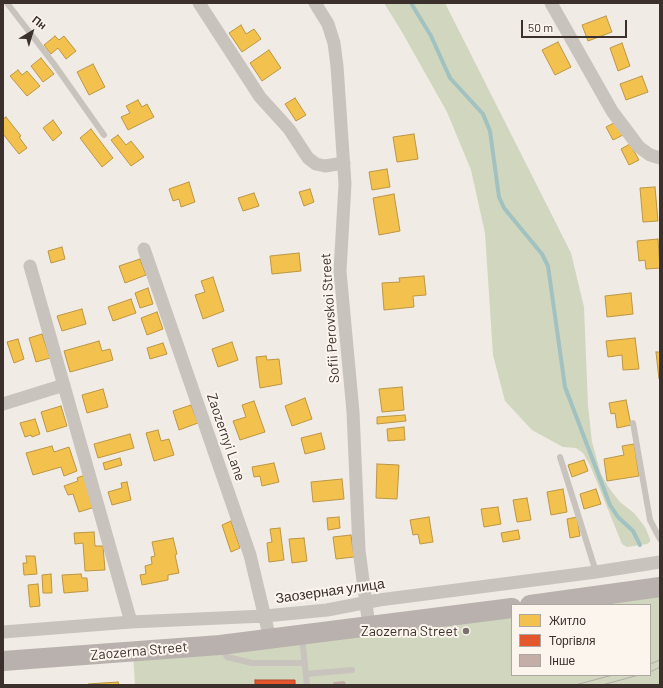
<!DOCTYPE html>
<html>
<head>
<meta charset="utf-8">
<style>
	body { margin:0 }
	#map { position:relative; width:663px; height:688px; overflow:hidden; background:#f0ebe5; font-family:Barlow,sans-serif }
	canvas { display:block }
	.frame { position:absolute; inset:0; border:4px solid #3b302b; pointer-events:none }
	.legend { position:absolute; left:511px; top:604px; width:140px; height:72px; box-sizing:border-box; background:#fbf5ee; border:1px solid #aea6a0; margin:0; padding:5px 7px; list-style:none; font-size:12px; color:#3b302b }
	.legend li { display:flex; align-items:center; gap:8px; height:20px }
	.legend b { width:20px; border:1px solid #aea6a0 }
	.north { position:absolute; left:12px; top:12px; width:40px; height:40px; -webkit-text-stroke:3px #fbf5ee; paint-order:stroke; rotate:38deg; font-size:11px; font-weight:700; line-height:16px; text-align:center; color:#3b302b }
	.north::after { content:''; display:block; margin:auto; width:14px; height:18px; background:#3b302b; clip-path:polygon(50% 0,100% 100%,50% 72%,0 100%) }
	.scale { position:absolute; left:521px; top:20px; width:106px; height:18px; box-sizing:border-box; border:2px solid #3b302b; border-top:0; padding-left:5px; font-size:12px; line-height:14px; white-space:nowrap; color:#3b302b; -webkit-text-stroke:3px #fbf5ee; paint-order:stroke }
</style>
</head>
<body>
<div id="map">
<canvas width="663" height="688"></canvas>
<div class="frame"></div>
<ul class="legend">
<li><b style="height:11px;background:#f2c14e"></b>Житло</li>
<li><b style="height:11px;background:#e4572e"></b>Торгівля</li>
<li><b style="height:11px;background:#c3afa7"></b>Інше</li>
</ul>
<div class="north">Пн</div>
<div class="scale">50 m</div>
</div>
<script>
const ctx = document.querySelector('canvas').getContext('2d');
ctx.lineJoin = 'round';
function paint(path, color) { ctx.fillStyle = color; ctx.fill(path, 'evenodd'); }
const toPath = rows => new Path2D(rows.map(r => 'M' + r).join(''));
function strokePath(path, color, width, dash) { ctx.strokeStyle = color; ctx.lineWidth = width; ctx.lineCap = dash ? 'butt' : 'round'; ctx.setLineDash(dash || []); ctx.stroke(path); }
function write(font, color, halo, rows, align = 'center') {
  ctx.font = font + ' Barlow,sans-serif'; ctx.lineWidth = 4; ctx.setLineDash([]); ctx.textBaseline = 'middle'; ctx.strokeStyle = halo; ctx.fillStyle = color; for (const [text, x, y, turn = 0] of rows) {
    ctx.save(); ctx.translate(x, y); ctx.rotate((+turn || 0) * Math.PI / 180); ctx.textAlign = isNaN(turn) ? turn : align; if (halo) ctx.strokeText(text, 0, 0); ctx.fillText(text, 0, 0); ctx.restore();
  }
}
paint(toPath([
	[384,3,445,3,571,253,584,307,588,406,592,442,601,474,609,488,620,502,634,513,645,527,650,539,650,542,647,544,627,547,622,544,590,465,583,453,576,448,563,447,532,430,505,401,493,355,485,233,471,170,447,112,402,32],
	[660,592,660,685,135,685,133,652,512,614,512,675,650,675,650,605,571,605]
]), '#d1d6bf');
const homes = toPath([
	[606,16,612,32,588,41,582,25,606,16],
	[241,25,246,34,254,29,261,39,242,52,229,33,241,25],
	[55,36,59,40,64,36,76,51,66,59,58,48,51,54,44,45,55,36],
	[558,42,571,67,555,75,542,50,558,42],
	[622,43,630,66,618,71,610,48,622,43],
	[269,50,281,68,262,81,250,63,269,50],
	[41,58,54,74,43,82,31,66,41,58],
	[93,64,105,87,89,95,77,72,93,64],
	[18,70,22,75,27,71,40,86,27,96,10,76,18,70],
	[642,76,648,92,626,100,620,84,642,76],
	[295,98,306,115,296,121,285,104,295,98],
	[138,100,142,107,147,104,154,117,128,130,121,117,130,113,126,106,138,100],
	[6,117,21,136,19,137,27,148,19,154,3,134,3,119,6,117],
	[53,120,62,133,53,141,43,128,53,120],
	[616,122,623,135,613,140,606,127,616,122],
	[91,129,113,158,102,167,80,138,91,129],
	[414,134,418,159,397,162,393,137,414,134],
	[118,135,126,145,131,141,144,157,131,166,111,140,118,135],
	[630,144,639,160,629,165,621,149,630,144],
	[387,169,390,187,372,190,369,172,387,169],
	[189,182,195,202,181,207,179,199,173,201,169,189,189,182],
	[655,187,658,221,643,222,640,188,655,187],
	[310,189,314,202,304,206,299,192,310,189],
	[254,193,259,206,243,211,238,198,254,193],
	[394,194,400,231,379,235,373,198,394,194],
	[658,239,660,268,646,269,645,260,639,261,637,241,658,239],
	[62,247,65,259,51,263,48,251,62,247],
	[299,253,301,271,272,274,270,256,299,253],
	[140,259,146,275,125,283,119,266,140,259],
	[424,276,426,295,413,296,414,307,384,310,382,283,400,282,399,278,424,276],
	[213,277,224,311,203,319,195,295,205,292,201,281,213,277],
	[148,288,153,304,140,308,135,293,148,288],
	[631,293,633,314,607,317,605,296,631,293],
	[131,299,136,313,113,321,108,307,131,299],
	[82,309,86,324,62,331,57,316,82,309],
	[157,312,163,329,147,335,141,318,157,312],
	[42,334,50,358,36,362,29,338,42,334],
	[635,338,639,369,623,370,622,355,608,357,606,341,635,338],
	[18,339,24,359,14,363,7,342,18,339],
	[99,341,102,351,110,349,113,360,70,372,64,351,99,341],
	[232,342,238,360,218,367,212,349,232,342],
	[163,343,167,354,150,359,147,348,163,343],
	[656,352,660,352,660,379,659,379,656,352],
	[266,356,267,360,279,359,282,384,260,388,256,357,266,356],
	[402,387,404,410,382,412,379,389,402,387],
	[103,389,108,407,87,413,82,395,103,389],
	[305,398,312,419,292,426,285,406,305,398],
	[626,400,631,425,617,428,615,413,611,414,609,403,626,400],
	[254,401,265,432,240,440,233,421,246,417,242,405,254,401],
	[191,405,198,423,179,430,173,411,191,405],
	[61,406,67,426,47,432,41,412,61,406],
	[405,415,406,421,377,424,377,417,405,415],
	[35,419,40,434,32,437,31,435,25,437,20,423,35,419],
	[404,427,405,440,388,441,387,429,404,427],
	[158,430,161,441,169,439,174,455,154,461,146,433,158,430],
	[321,433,325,449,305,454,301,438,321,433],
	[130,434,134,448,98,458,94,444,130,434],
	[634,444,639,476,607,481,604,459,624,455,622,446,634,444],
	[52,446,54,452,69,447,77,471,64,476,61,467,33,475,26,453,52,446],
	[120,458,122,465,105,470,103,463,120,458],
	[584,460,588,471,572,477,568,465,584,460],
	[274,463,279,482,262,486,260,476,254,477,252,467,274,463],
	[377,464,399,465,397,499,376,498,377,464],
	[85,475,95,507,79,512,73,494,68,495,64,486,78,481,77,478,85,475],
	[342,479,344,499,313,502,311,482,342,479],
	[127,482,131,500,112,505,108,492,122,488,121,483,127,482],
	[563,489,567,512,551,515,547,492,563,489],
	[596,489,601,504,584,509,580,494,596,489],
	[527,498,531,520,517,522,513,500,527,498],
	[498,507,501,524,484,527,481,509,498,507],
	[339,517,340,528,328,530,327,518,339,517],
	[429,517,433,542,420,544,418,534,413,535,410,520,429,517],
	[577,517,580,536,570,538,567,519,577,517],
	[231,521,240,548,231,552,222,525,231,521],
	[280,528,284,560,269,562,267,543,272,542,270,529,280,528],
	[518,530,520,539,503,542,501,533,518,530],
	[94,532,95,546,103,546,105,570,85,571,83,543,75,544,74,533,94,532],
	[351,535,354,557,336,559,333,537,351,535],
	[173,538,177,554,175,555,179,573,168,575,168,580,142,585,140,575,146,574,145,566,152,564,151,557,155,556,152,542,173,538],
	[304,538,307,561,292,563,289,539,304,538],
	[26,556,35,556,37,574,24,575,23,563,27,563,26,556],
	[51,574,52,593,43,593,42,575,51,574],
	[81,574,82,578,87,578,88,591,64,593,62,575,81,574],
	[38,584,40,606,30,607,28,585,38,584],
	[118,682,119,685,88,685,88,684,118,682]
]);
paint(homes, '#f2c14e');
strokePath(homes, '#bb9644', 1);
const shops = toPath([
	[255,680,295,680,295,685,255,685,255,680]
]);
paint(shops, '#e4572e');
strokePath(shops, '#b14b2d', 1);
strokePath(toPath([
	[411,3,431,36,450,78,483,114,490,131,499,197,504,208,542,254,548,266,565,387,610,505,618,517,633,531,640,545]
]), '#a1c2c1', 4);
paint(toPath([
	[344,681,347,685,332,685,334,682]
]), '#c3afa7');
strokePath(toPath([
	[7,3,54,64,104,135],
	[633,423,650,520,660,539],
	[560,457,596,572],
	[302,637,307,685],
	[222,648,227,657,252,663,305,663],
	[306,674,352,670]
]), '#c9c3be', 6);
strokePath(toPath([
	[199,3,260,97,289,129,308,158,316,164,325,166,344,163],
	[315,3,328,24,334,43,337,66,345,184,340,271,353,412,359,550,369,626],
	[551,3,612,111,639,147,650,155,660,158],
	[144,249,250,555,270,639],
	[30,266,131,622],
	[3,404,64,385],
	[3,632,131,622,265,616,327,610,379,600,596,572,660,562]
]), '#c9c3be', 13);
strokePath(toPath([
	[530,605,660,587],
	[3,661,220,645,512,608]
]), '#b8b1ad', 20);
strokePath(toPath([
	[650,664,660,660],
	[650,672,660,667],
	[575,685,613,675],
	[602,685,639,675]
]), '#b1aca8', 1);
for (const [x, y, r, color] of [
	[466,631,4,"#7a716c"]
]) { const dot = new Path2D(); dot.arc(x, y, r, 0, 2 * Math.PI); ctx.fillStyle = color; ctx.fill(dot); strokePath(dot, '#fbf5ee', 1.5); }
write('14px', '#3b302b', '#fbf5ee', [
	["Sofii Perovskoi Street",330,318,-94],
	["Zaozernyi Lane",226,437,71],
	["Заозерная улица",330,591,-8],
	["Zaozerna Street",139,651,-5]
]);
write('14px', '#3b302b', '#fbf5ee', [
	["Zaozerna Street",458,631]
], 'right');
</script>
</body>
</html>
